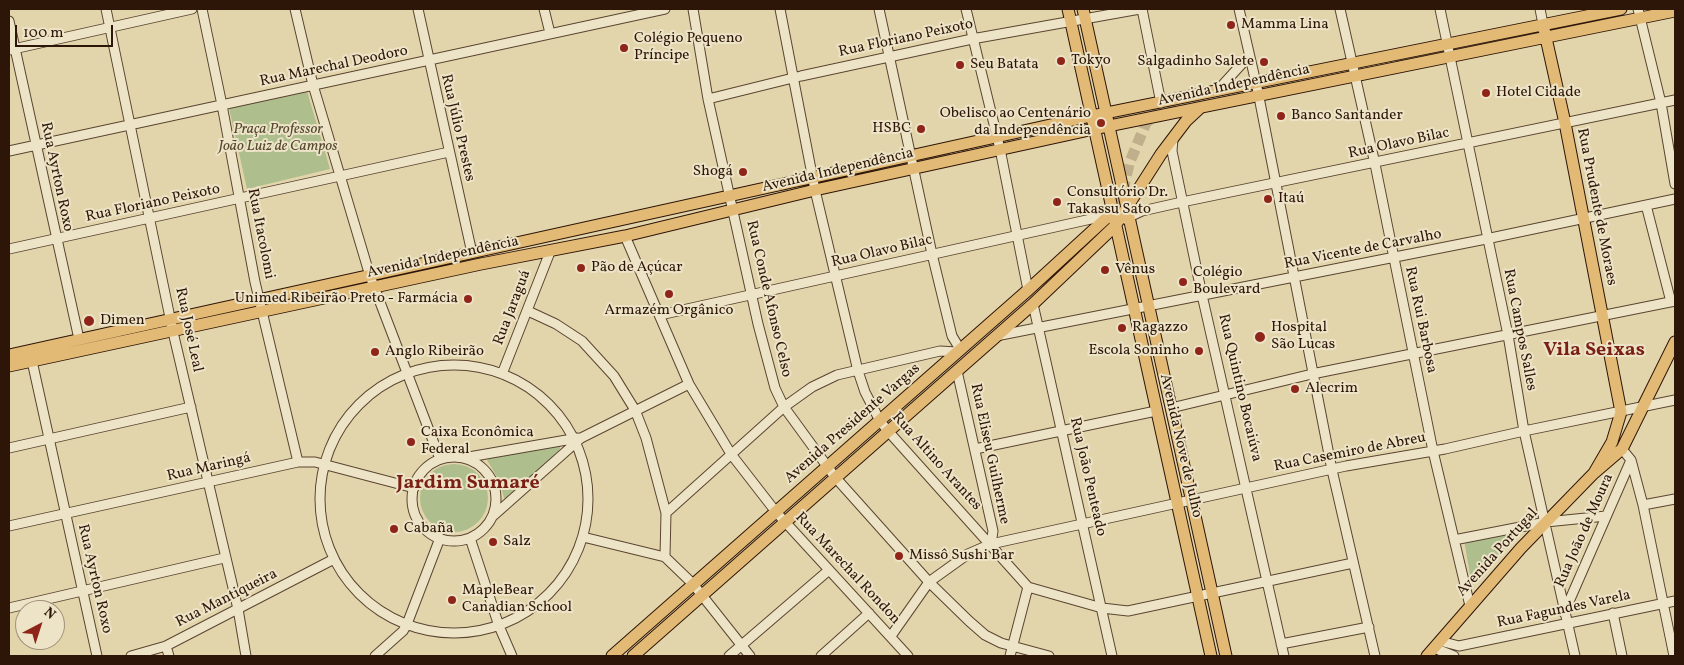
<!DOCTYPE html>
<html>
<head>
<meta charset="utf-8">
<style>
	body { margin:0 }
	#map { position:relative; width:1684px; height:665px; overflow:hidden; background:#e3d5ab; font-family:Vollkorn,serif }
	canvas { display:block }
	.frame { position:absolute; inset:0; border:10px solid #2d1507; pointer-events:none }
	.north { position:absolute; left:15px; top:600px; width:50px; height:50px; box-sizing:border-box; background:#ede4c8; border:1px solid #a0917b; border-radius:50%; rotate:40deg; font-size:14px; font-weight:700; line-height:20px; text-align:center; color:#2d1507 }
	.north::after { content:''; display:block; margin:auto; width:18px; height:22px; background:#8f2418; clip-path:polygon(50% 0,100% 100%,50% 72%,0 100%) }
	.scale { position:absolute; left:15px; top:25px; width:98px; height:22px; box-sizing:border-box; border:2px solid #2d1507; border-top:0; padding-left:6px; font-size:15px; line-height:18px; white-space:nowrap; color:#2d1507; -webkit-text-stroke:4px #ede4c8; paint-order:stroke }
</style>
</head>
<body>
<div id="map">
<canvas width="1684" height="665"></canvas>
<div class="frame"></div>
<div class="north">N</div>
<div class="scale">100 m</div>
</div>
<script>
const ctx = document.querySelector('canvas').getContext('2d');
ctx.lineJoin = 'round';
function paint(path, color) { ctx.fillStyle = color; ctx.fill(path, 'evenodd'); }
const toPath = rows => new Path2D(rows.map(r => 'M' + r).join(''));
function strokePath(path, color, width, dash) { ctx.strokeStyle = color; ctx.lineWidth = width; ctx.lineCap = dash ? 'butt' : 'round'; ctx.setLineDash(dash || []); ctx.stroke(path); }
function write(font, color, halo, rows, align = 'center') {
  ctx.font = font + ' Vollkorn,serif'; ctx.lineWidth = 4; ctx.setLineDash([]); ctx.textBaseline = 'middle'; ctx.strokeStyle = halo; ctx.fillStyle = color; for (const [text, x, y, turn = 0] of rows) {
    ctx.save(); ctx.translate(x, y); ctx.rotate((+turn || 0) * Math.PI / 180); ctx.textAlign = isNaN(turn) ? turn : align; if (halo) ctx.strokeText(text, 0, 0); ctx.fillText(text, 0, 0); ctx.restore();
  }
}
paint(toPath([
	[307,91,330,169,247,189,229,108],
	[560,446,560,449,507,499,504,498,500,482,487,460,489,457],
	'420 498a34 34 0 1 1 68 0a34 34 0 1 1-68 0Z',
	[1520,531,1472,586,1464,540]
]), '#aebe8d');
strokePath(toPath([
	[1111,222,1120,204,1129,164,1146,123,1161,109,1175,104]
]), '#bfaf8a', 11, [11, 5.5]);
const minor = toPath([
	[106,9,173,332,238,609,246,656],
	[202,9,222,105,255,282,298,462],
	[295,9,313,85,370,276,440,459],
	[418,9,472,253],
	[544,9,550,33],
	[693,9,708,99,758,324,775,388,784,407,835,477,929,582,969,621,985,635,1001,643,1049,656],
	[780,9,815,190,858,371,865,392,880,421,888,431,1028,587,1102,608,1128,611,1353,563],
	[879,9,932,254,952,336,960,349],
	[966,9,1000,149,1028,290],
	[1142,9,1161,103],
	[1239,9,1258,92,1332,470,1375,656],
	[1340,9,1375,164,1433,451,1470,606],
	[1440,9,1508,335,1524,431,1575,656],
	[1540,9,1543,24],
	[1638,9,1661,103,1675,184],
	[9,21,79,339],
	[9,50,192,9],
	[1217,91,1249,56],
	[708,99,801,76,972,39,1140,9],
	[1173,139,1172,151,1202,295,1284,656],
	[9,151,665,9],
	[1646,205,1671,302],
	[1125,219,1142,211,1182,202,1675,100],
	[625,236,689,384,731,454,776,512,908,656],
	[9,249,449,152],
	[1033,304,1112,656],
	[528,311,556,324,582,341,614,376,635,410,646,438,666,513,665,557],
	[660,315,1109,215],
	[996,336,1486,239,1675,199],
	[32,361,97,656],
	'320 499a134 134 0 1 1 268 0a134 134 0 1 1-268 0Z',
	[957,371,993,531,991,544],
	[502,374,550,252],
	[1171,408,1312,374,1675,301],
	[9,448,191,407],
	[975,449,1156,411],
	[1622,449,1631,460,1643,505,1674,656],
	'412 499a42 42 0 1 1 84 0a42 42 0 1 1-84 0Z',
	[463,458,578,438],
	[1643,505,1675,499],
	[666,513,784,407,812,387,837,375,940,351,957,352],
	[492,517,581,438,689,384],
	[9,526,298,462,315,462,414,488],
	[583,537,665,557,693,584,750,656],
	[470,538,499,626,512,656],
	[1454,540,1546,522,1606,516],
	[9,608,224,558],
	[1564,613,1631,460],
	[1613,613,1622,656],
	[891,636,929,582,968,554,991,544,1346,466,1445,449,1524,431,1675,400],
	[1440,641,1459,646,1675,601],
	[1281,644,1369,627],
	[166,646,169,656],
	[1434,648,1454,656],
	[131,656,166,646,334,559],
	[375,656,403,631,407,624,440,538],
	[729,656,829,570],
	[821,656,869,613],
	[1010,656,1028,587]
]);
const major = toPath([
	[1068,9,1211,656],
	[1083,9,1226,656],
	[1544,29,1565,123,1621,412,1612,442,1594,473],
	[9,355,1091,116,1621,9],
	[9,366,481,264,625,236,815,190,1094,129,1675,11],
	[612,656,1028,290,1113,212],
	[633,656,1033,304,1115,226,1161,154,1186,121,1200,108],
	[1427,656,1521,548,1594,473,1622,449,1675,342]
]);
strokePath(minor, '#5a4530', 11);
strokePath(major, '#2d1507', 13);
strokePath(minor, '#ede4c8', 9);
strokePath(major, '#e2ba76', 11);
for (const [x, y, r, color] of [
	[1231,25,5,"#8f2418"],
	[624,48,5,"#8f2418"],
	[1061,61,5,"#8f2418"],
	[1264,62,5,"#8f2418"],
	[960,65,5,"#8f2418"],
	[1486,93,5,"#8f2418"],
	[1281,116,5,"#8f2418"],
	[1101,123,5,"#8f2418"],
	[921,129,5,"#8f2418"],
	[743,172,5,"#8f2418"],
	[1268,199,5,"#8f2418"],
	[1057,202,5,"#8f2418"],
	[581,268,5,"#8f2418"],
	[1105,270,5,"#8f2418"],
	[1183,282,5,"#8f2418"],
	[669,294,5,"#8f2418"],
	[468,299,5,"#8f2418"],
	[89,321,6,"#8f2418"],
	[1122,328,5,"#8f2418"],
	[1260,337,6,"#8f2418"],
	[1199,351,5,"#8f2418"],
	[375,352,5,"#8f2418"],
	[1295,389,5,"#8f2418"],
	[411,442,5,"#8f2418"],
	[394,529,5,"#8f2418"],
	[493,542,5,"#8f2418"],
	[899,556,5,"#8f2418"],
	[452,600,5,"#8f2418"]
]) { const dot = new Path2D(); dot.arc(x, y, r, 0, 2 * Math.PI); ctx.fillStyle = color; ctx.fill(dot); strokePath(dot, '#ede4c8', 2); }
write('15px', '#2d1507', '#ede4c8', [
	["Mamma Lina",1241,25],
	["Colégio Pequeno",634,39],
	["Príncipe",634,56],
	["Tokyo",1071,61],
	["Salgadinho Salete",1254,62,"right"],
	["Seu Batata",970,65],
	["Hotel Cidade",1496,93],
	["Obelisco ao Centenário",1091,114,"right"],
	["da Independência",1091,131,"right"],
	["Banco Santander",1291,116],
	["HSBC",911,129,"right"],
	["Shogá",733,172,"right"],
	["Consultório Dr.",1067,193],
	["Takassu Sato",1067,210],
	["Itaú",1278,199],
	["Pão de Açúcar",591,268],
	["Vênus",1115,270],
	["Colégio",1193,273],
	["Boulevard",1193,290],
	["Unimed Ribeirão Preto - Farmácia",458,299,"right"],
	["Armazém Orgânico",669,311,"center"],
	["Dimen",100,321],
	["Ragazzo",1132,328],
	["Hospital",1271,328],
	["São Lucas",1271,345],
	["Escola Soninho",1189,351,"right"],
	["Anglo Ribeirão",385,352],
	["Alecrim",1305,389],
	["Caixa Econômica",421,433],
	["Federal",421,450],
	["Cabaña",404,529],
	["Salz",503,542],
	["Missô Sushi Bar",909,556],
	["MapleBear",462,591],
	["Canadian School",462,608]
], 'left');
write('15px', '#2d1507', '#ede4c8', [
	["Rua Floriano Peixoto",906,39,-12],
	["Rua Marechal Deodoro",334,67,-12],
	["Avenida Independência",1234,86,-12],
	["Rua Júlio Prestes",457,128,77],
	["Rua Olavo Bilac",1399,144,-12],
	["Avenida Independência",838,171,-13],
	["Rua Ayrton Roxo",56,177,78],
	["Rua Floriano Peixoto",153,204,-12],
	["Rua Prudente de Moraes",1596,207,79],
	["Rua Itacolomi",260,234,79],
	["Rua Vicente de Carvalho",1363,250,-11],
	["Rua Olavo Bilac",882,252,-13],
	["Avenida Independência",443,258,-12],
	["Rua Conde Afonso Celso",768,299,77],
	["Rua Jaraguá",513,308,-69],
	["Rua Rui Barbosa",1420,320,78],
	["Rua José Leal",188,330,78],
	["Rua Campos Salles",1519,330,79],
	["Rua Quintino Bocaiúva",1239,388,77],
	["Avenida Presidente Vargas",853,424,-41],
	["Avenida Nove de Julho",1180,446,77],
	["Rua Casemiro de Abreu",1350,453,-11],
	["Rua Eliseu Guilherme",989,454,78],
	["Rua Altino Arantes",936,462,48],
	["Rua Maringá",209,468,-13],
	["Rua João Penteado",1087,477,77],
	["Rua João de Moura",1585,531,-66],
	["Avenida Portugal",1498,553,-48],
	["Rua Marechal Rondon",847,569,47],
	["Rua Ayrton Roxo",94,579,77],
	["Rua Mantiqueira",227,599,-27],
	["Rua Fagundes Varela",1564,610,-12]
]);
write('italic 15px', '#54482f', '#ede4c8', [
	["Praça Professor",278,130],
	["João Luiz de Campos",278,147]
]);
write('bold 20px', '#7a1f14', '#ede4c8', [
	["Vila Seixas",1594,351],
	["Jardim Sumaré",468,484]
]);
</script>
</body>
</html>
